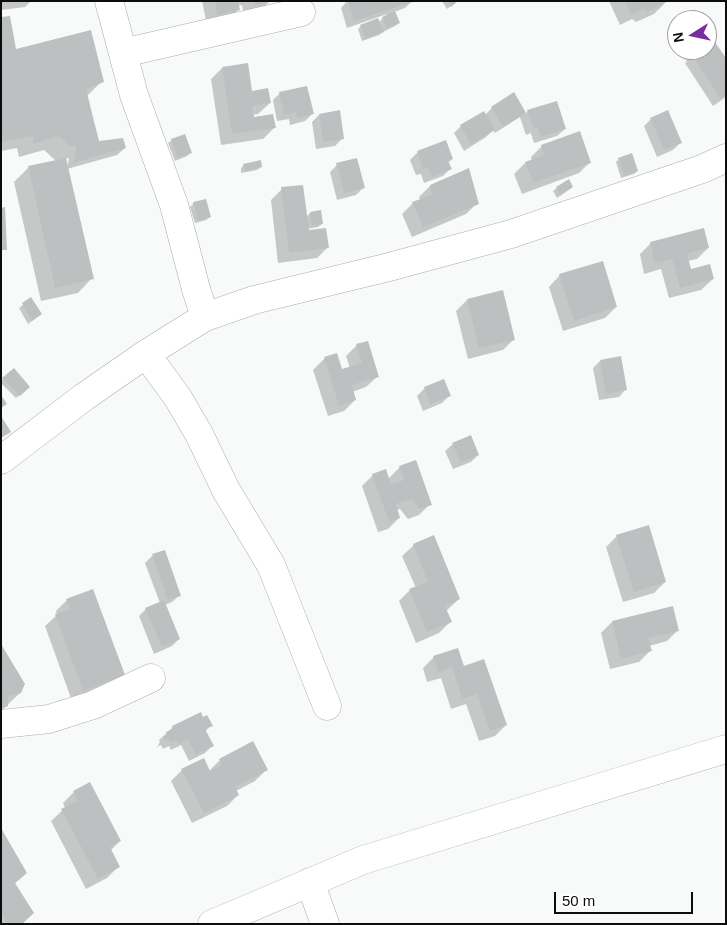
<!DOCTYPE html>
<html>
<head>
<meta charset="utf-8">
<style>
	body { margin:0 }
	#map { position:relative; width:727px; height:925px; overflow:hidden; background:#f7faf8; font-family:Arial,sans-serif }
	canvas { display:block }
	.frame { position:absolute; inset:0; border:2px solid #0c0d0c; pointer-events:none }
	.north { position:absolute; left:667px; top:10px; width:50px; height:50px; box-sizing:border-box; background:#fff; border:1px solid #9e9e9e; border-radius:50%; rotate:260deg; font-size:14px; font-weight:700; line-height:20px; text-align:center; color:#0c0d0c }
	.north::after { content:''; display:block; margin:auto; width:18px; height:22px; background:#792d9e; clip-path:polygon(50% 0,100% 100%,50% 72%,0 100%) }
	.scale { position:absolute; left:554px; top:892px; width:139px; height:22px; box-sizing:border-box; border:2px solid #0c0d0c; border-top:0; padding-left:6px; font-size:15px; line-height:18px; white-space:nowrap; color:#0c0d0c; -webkit-text-stroke:4px #fff; paint-order:stroke }
</style>
</head>
<body>
<div id="map">
<canvas width="727" height="925"></canvas>
<div class="frame"></div>
<div class="north">N</div>
<div class="scale">50 m</div>
</div>
<script>
const ctx = document.querySelector('canvas').getContext('2d');
ctx.lineJoin = 'round';
function paint(path, color) { ctx.fillStyle = color; ctx.fill(path, 'evenodd'); }
const toPath = rows => new Path2D(rows.map(r => 'M' + r).join(''));
function strokePath(path, color, width, dash) { ctx.strokeStyle = color; ctx.lineWidth = width; ctx.lineCap = dash ? 'butt' : 'round'; ctx.setLineDash(dash || []); ctx.stroke(path); }
paint(toPath([
	[1,1,31,1,25,7,1,10],
	[202,1,270,1,259,12,244,15,242,5,238,6,238,10,227,21,207,25],
	[347,1,412,1,405,8,394,12,399,22,395,26,383,32,379,35,362,41,358,29,361,26,379,22,387,14,347,28,341,8],
	[442,1,457,1,447,9],
	[609,1,667,1,654,14,636,22,632,19,620,25],
	[1,18,15,50,102,81,87,96,98,143,125,148,117,155,67,169,92,278,78,293,41,301,14,182,28,168,56,161,44,150,19,157,17,148,1,151],
	[69,158,67,168,65,159],
	[707,40,726,60,726,97,713,106,685,63,687,62,686,60,696,50,707,50],
	[222,68,251,92,270,103,258,114,252,115,253,118,274,128,263,139,221,145,211,79],
	[280,93,312,114,305,121,290,125,289,119,277,121,273,100],
	[514,94,525,114,528,111,565,129,557,136,534,143,531,133,526,135,520,117,495,133,493,130,486,137,464,151,454,133,461,126,485,115,492,108],
	[319,115,343,138,335,146,316,149,312,122],
	[651,119,680,143,673,150,657,157,644,126],
	[172,140,191,152,187,156,175,161,168,143],
	[445,142,452,159,448,163,450,169,443,176,424,183,421,174,416,175,410,160,417,153],
	[542,146,590,162,579,173,522,194,514,174,525,163,532,161,531,157],
	[619,159,637,171,634,174,621,178,616,162],
	[244,165,261,167,257,170,241,173,241,168],
	[337,165,363,188,356,195,337,200,330,172],
	[430,186,477,203,466,214,412,237,402,214,413,203,420,201,419,197],
	[571,187,557,198,553,191,557,188],
	[282,189,306,217,310,213,320,212,322,224,318,227,307,229,328,247,317,258,278,263,271,200],
	[194,203,210,217,206,220,195,223,190,207],
	[651,243,708,248,697,259,688,261,690,270,713,279,701,290,669,298,661,269,644,274,640,254],
	[560,275,616,307,605,318,563,331,549,287],
	[30,299,41,314,28,324,19,308],
	[467,300,514,339,503,350,468,359,456,311],
	[357,345,378,376,366,387,352,392,355,400,344,411,328,416,313,370,324,359,336,355,341,371,350,368,346,356],
	[600,361,626,389,619,397,599,400,593,368],
	[14,370,25,391,16,398,1,383,1,381],
	[425,388,449,396,442,403,423,411,417,396],
	[453,444,478,455,471,462,453,469,445,451],
	[400,467,430,504,419,515,408,519,400,509,397,510,399,518,388,529,378,532,362,486,373,475,388,479],
	[617,536,665,582,654,593,623,602,606,547],
	[414,545,459,599,446,611,450,622,439,633,416,643,399,601,410,590,416,588,402,556],
	[164,552,180,595,172,602,165,605,179,639,172,646,154,654,139,616,146,609,160,603,145,563,152,556],
	[67,600,123,675,112,686,72,701,45,626,57,615,56,611],
	[672,608,678,630,667,641,649,646,650,651,639,662,610,669,601,633,612,622],
	[1,647,20,693,1,711],
	[434,657,463,667,506,725,495,736,479,741,466,704,451,709,441,678,427,682,423,668],
	[202,718,211,725,205,732,212,746,205,753,189,761,181,745,171,750,169,746,163,749,161,745,157,747,160,742,159,740,173,727],
	[220,760,266,770,255,781,236,791,238,795,227,806,192,823,171,781,182,770,209,771],
	[74,792,120,841,110,851,118,867,107,878,86,889,51,821,65,808,63,803],
	[1,830,26,873,14,884,21,924,1,924]
]), '#0003');
paint(toPath([
	[215,1,238,1,240,10,217,15],
	[254,1,269,1,269,2,255,5],
	[348,1,413,1,413,2,354,21],
	[448,1,458,1,451,7],
	[625,1,668,1,648,12,643,9,632,15],
	[395,11,400,23,387,29,382,17],
	[10,16,16,49,91,30,104,82,86,89,99,141,123,138,126,148,73,163,77,145,70,146,59,136,33,144,33,136,1,142,1,17],
	[378,18,384,32,366,39,360,25],
	[710,35,726,58,726,95,721,99,692,55,694,50,707,50,707,39],
	[248,63,252,91,268,88,271,103,252,106,254,117,273,114,276,128,232,134,222,67],
	[307,86,314,114,297,118,296,112,284,115,279,92],
	[514,92,526,113,503,127,491,107],
	[557,101,566,129,541,137,538,127,533,128,527,110],
	[340,110,344,139,323,142,319,114],
	[668,110,682,143,664,150,650,118],
	[484,111,495,130,471,144,460,125],
	[580,131,591,163,533,183,525,162,544,155,541,145],
	[185,134,192,153,178,158,171,139],
	[446,140,453,159,448,161,452,169,432,177,428,167,423,169,417,151],
	[632,153,638,171,625,176,618,158],
	[66,158,94,279,55,288,28,166],
	[357,158,365,188,344,193,336,163],
	[261,160,262,167,245,171,243,164],
	[469,168,479,204,423,227,412,202,432,195,430,185],
	[569,179,573,187,560,196,556,187],
	[303,185,309,230,326,228,329,248,289,253,281,187],
	[206,199,211,217,198,221,193,202],
	[5,207,7,250,1,250,1,208],
	[321,210,323,224,312,226,310,212],
	[704,228,709,248,687,254,691,269,710,264,714,279,680,288,672,259,655,263,650,242],
	[603,261,617,307,574,321,559,274],
	[503,290,515,340,479,348,467,299],
	[31,297,42,314,32,321,22,303],
	[368,341,379,377,352,385,356,400,339,406,324,357,337,353,342,369,362,363,356,344],
	[621,356,627,390,606,394,600,360],
	[14,368,30,387,20,396,2,378],
	[444,379,451,396,430,404,424,387],
	[1,395,7,404,1,408],
	[1,416,11,432,1,438],
	[471,435,479,455,461,463,452,443],
	[416,460,432,505,419,509,412,499,396,504,400,518,389,522,372,474,386,469,391,484,404,480,399,466],
	[649,525,666,582,634,592,616,535],
	[434,535,460,599,445,606,452,622,427,632,409,589,428,582,413,544],
	[165,550,181,596,168,600,152,554],
	[93,589,125,675,83,691,55,614,70,609,66,599],
	[164,600,180,639,162,647,145,608],
	[673,606,679,631,648,638,652,651,621,659,612,621],
	[1,644,25,684,21,693,8,696,8,706,1,709],
	[458,648,464,666,484,659,507,725,490,731,477,694,462,699,452,667,438,672,433,656],
	[201,712,203,717,207,715,213,726,205,729,214,746,196,755,188,739,178,744,176,740,170,742,168,739,165,740,163,737,167,735,166,732,173,729,172,726],
	[253,741,268,770,235,787,239,795,204,813,181,769,204,758,210,771,222,765,219,759],
	[90,782,121,841,110,847,120,867,98,879,61,809,78,801,73,791],
	[1,828,27,873,15,883,34,913,22,924,7,924,1,914]
]), '#bcc0c0');
const minor = toPath([
	[123,53,301,12],
	[205,317,254,300,389,267,511,234,702,169,726,158],
	[146,354,178,398,199,434,226,490,271,565,327,706],
	[1,460,84,397,146,354,205,317,196,289,174,205,134,95,109,1],
	[1,724,49,719,93,705,151,678],
	[310,882,325,924],
	[212,924,363,860,726,749]
]);
strokePath(minor, '#aaadab', 29);
strokePath(minor, '#fff', 28);
</script>
</body>
</html>
